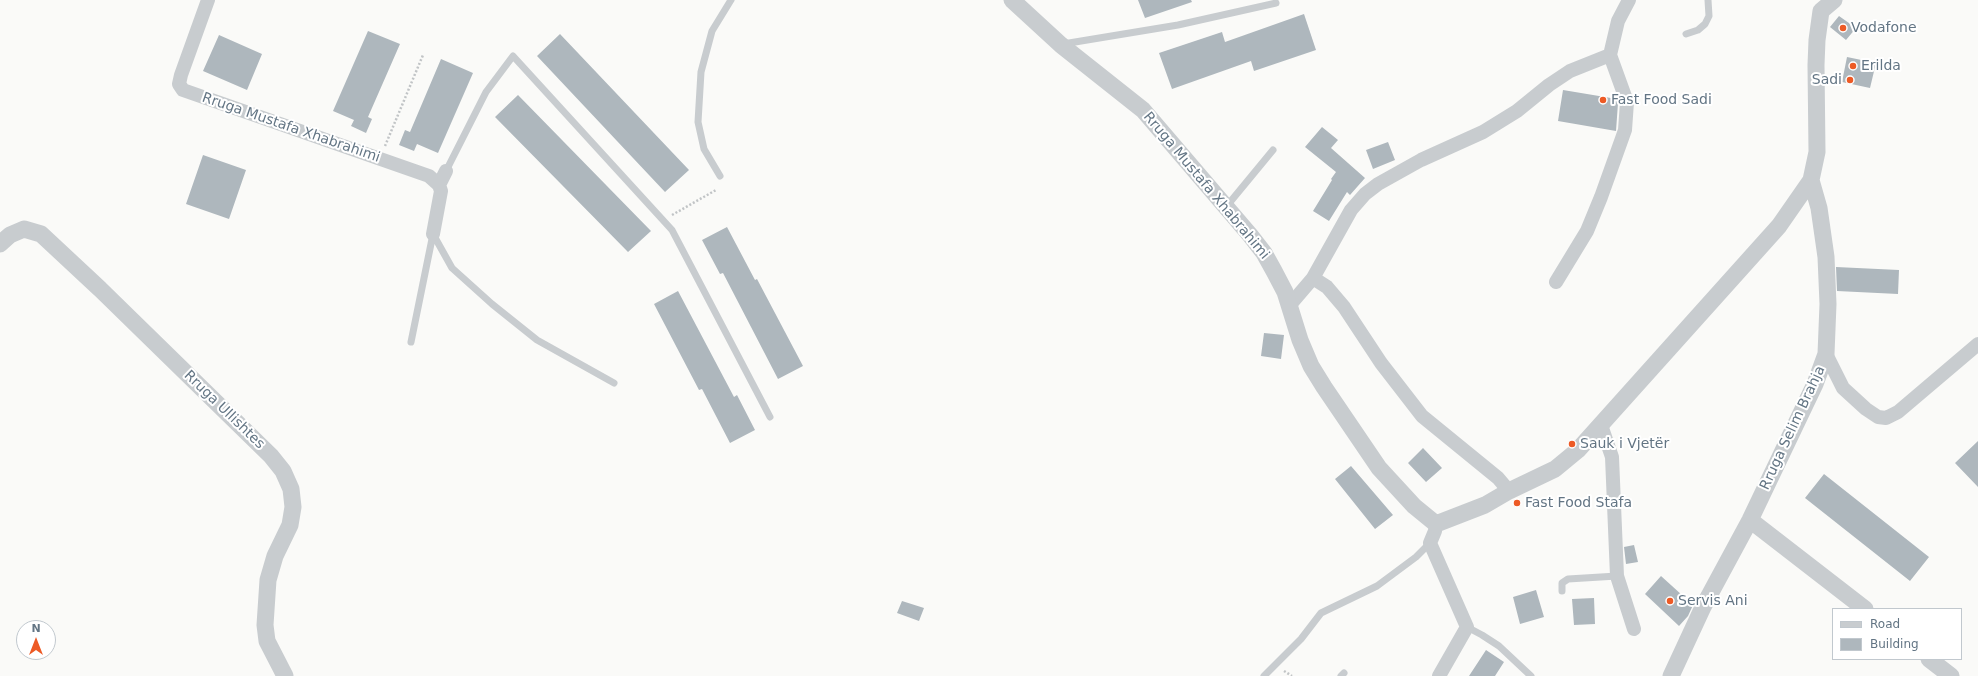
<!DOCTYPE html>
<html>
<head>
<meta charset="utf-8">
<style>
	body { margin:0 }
	#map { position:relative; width:1978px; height:676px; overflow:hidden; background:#fafaf8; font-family:"DejaVu Sans",sans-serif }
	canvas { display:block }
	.legend { position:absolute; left:1832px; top:608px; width:130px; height:52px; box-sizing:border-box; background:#fff; border:1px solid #c1c8ce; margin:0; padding:5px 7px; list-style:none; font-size:12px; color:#637584 }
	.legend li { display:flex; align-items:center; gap:8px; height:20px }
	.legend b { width:20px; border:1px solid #c1c8ce }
	.north { position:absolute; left:16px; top:620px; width:40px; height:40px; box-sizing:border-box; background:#fff; border:1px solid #c1c8ce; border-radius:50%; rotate:0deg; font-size:11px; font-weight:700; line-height:16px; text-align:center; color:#637584 }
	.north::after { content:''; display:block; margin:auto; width:14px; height:18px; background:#ed5a25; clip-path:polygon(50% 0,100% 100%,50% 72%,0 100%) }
</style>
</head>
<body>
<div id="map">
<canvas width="1978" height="676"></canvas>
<ul class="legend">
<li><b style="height:5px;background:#c8cccf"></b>Road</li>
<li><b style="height:11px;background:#aeb7bd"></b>Building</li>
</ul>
<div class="north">N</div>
</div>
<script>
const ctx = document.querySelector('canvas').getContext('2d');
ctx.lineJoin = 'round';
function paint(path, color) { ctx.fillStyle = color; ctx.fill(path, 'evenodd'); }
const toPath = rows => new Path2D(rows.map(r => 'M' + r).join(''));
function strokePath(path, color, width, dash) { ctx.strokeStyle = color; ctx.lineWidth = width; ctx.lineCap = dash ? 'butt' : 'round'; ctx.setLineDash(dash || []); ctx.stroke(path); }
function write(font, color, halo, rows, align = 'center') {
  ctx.font = font + ' "DejaVu Sans",sans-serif'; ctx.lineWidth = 4; ctx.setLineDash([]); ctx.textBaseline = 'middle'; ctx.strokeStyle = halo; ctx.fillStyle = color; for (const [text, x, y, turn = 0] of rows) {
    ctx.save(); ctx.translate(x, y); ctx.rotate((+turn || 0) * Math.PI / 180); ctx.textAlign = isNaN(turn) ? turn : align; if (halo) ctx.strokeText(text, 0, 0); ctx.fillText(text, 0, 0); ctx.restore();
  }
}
paint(toPath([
	[1138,0,1191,0,1192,2,1145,18],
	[1304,14,1316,50,1254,71,1251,61,1172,89,1159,53,1222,32,1225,42],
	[1839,16,1856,28,1846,40,1830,27],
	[368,31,400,44,368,117,372,119,366,133,351,126,354,120,333,111],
	[560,34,689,170,665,192,537,56],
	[219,35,262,54,247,90,203,71],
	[1847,57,1876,63,1870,88,1842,82],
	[441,59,473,73,438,153,417,144,414,151,399,145,405,130,410,132],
	[1563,90,1617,99,1618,103,1616,131,1558,121],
	[518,95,651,231,628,252,495,117],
	[1322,127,1338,140,1331,148,1365,178,1350,195,1347,192,1329,221,1313,211,1332,180,1331,179,1336,172,1305,147],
	[1388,142,1395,160,1373,169,1366,150],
	[203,155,246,170,229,219,186,204],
	[727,227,755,280,757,279,803,366,778,379,723,273,720,274,702,240],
	[1836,267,1899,270,1898,294,1837,291],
	[678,291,734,397,737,395,755,430,730,443,702,389,699,390,654,304],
	[1264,333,1284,335,1281,359,1261,356],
	[1978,441,1978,487,1955,463],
	[1423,448,1442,468,1426,482,1408,463],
	[1351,466,1393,515,1375,529,1335,479],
	[1824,474,1929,557,1910,581,1805,498],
	[1634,545,1638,562,1626,564,1624,547],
	[1661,576,1693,605,1688,616,1679,626,1645,594],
	[1536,590,1544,617,1520,624,1513,597],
	[1594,598,1595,624,1574,625,1572,599],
	[902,601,924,608,919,621,897,613],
	[1486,650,1504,662,1495,676,1469,676]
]), '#aeb7bd');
strokePath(toPath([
	[385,146,423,55],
	[672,215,716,190],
	[1284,671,1292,676]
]), '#c1c4c6', 2.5, [2, 2]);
strokePath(toPath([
	[1686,34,1698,30,1705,24,1709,16,1708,0],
	[1063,44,1178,25,1276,3],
	[446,171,486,92,513,56,672,230,770,417],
	[720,176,704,149,698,122,701,72,712,31,731,0],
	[1226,207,1273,150],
	[433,234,452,268,492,304,537,340,614,383],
	[411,342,433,234],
	[1562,591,1562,583,1568,579,1617,576],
	[1467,627,1482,635,1499,646,1531,676],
	[1264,676,1301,639,1321,613,1377,586,1416,557,1430,543],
	[1341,676,1344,673]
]), '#c8cccf', 7);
strokePath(toPath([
	[208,0,181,75,179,84,183,90,429,176,439,185,441,191,433,234],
	[439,185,446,171],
	[1313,278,1327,287,1344,307,1381,363,1422,416,1498,478,1509,491],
	[1556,282,1587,231,1601,197,1625,130,1627,102,1610,55,1618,21,1629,0],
	[1289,306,1313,278,1351,210,1365,194,1378,184,1421,160,1483,132,1517,111,1549,85,1570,71,1610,55],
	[1826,354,1843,388,1866,409,1878,417,1886,418,1898,412,1978,344],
	[1601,425,1612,457,1617,576,1634,629],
	[1436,524,1435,531,1430,543,1467,627,1439,676]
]), '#c8cccf', 14);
strokePath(toPath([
	[1012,0,1061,45,1143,110,1250,235,1264,253,1274,271,1285,292,1300,340,1311,366,1324,387,1379,468,1414,506,1436,524,1485,505,1509,491,1555,469,1578,450,1779,226,1811,180],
	[0,244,10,235,24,229,41,234,100,289,271,456,283,471,291,489,293,507,290,525,275,556,268,580,265,625,267,641,285,676],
	[1750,520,1865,609],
	[1929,659,1951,676],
	[1671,676,1703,607,1750,520,1815,384,1826,354,1828,304,1826,257,1819,208,1811,180,1817,152,1816,65,1817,40,1821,11,1834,0]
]), '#c8cccf', 17);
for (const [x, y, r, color] of [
	[1843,28,4,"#ed5a25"],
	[1853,66,4,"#ed5a25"],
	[1850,80,4,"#ed5a25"],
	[1603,100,4,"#ed5a25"],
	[1572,444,4,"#ed5a25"],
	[1517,503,4,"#ed5a25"],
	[1670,601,4,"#ed5a25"]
]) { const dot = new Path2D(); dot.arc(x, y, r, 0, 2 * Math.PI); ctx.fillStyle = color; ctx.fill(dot); strokePath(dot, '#fff', 1.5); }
write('14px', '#637584', '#fff', [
	["Vodafone",1851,28],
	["Erilda",1861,66],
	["Sadi",1842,80,"right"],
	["Fast Food Sadi",1611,100],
	["Sauk i Vjetër",1580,444],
	["Fast Food Stafa",1525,503],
	["Servis Ani",1678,601]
], 'left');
write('14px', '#637584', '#fff', [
	["Rruga Mustafa Xhabrahimi",291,128,19],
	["Rruga Mustafa Xhabrahimi",1206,186,50],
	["Rruga Ullishtes",224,410,44],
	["Rruga Selim Brahja",1793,428,-65]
]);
</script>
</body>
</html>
